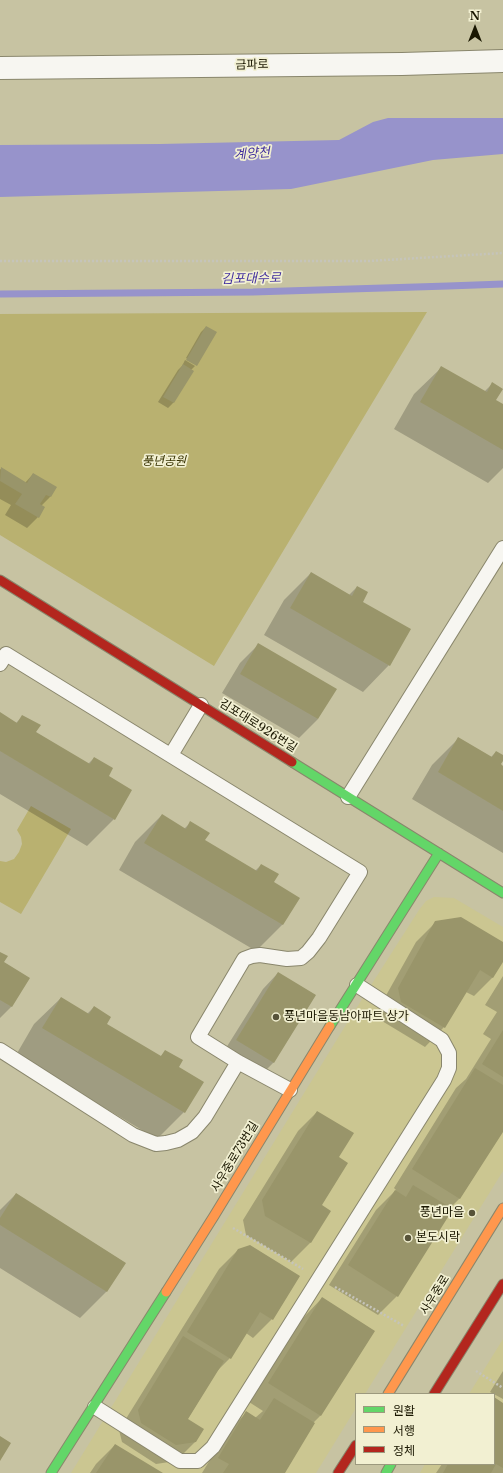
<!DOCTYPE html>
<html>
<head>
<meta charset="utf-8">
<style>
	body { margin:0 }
	#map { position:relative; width:503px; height:1473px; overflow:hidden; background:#c7c3a2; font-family:"Libre Baskerville","Noto Sans KR",serif }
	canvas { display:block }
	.legend { position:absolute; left:355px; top:1393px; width:140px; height:72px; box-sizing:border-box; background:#f2f0d2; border:1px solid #9c997e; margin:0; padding:5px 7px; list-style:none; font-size:12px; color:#1a1701 }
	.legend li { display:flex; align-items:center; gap:8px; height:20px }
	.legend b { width:20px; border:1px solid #9c997e }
	.north { position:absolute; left:455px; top:8px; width:40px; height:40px; -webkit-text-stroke:3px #f2f0d2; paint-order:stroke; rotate:0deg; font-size:11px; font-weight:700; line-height:16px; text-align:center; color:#1a1701 }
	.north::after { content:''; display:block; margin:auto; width:14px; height:18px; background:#1a1701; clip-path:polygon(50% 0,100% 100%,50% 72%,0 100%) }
</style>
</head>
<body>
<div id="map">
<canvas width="503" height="1473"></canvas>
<ul class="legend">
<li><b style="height:5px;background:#63d668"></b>원활</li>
<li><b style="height:5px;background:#ff974d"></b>서행</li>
<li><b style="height:5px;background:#b3261e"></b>정체</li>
</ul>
<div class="north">N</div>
</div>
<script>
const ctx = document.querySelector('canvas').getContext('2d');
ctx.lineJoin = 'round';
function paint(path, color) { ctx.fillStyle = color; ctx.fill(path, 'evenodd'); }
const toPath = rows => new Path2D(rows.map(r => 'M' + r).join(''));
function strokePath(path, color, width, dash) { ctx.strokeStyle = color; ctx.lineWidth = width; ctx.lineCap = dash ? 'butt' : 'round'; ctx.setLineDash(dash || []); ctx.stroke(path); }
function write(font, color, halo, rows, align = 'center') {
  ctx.font = font + ' "Libre Baskerville","Noto Sans KR",serif'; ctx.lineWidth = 3.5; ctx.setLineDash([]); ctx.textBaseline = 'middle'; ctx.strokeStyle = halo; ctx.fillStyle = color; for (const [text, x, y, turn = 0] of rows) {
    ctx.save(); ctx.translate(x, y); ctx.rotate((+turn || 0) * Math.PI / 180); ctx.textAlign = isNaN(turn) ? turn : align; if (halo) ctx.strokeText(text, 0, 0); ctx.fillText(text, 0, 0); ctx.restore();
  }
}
paint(toPath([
	[434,897,454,898,503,927,503,1171,365,1394,356,1394,356,1408,316,1473,71,1473,352,1015,419,910,426,901],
	[503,1339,503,1473,420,1473,425,1464,494,1464,494,1394,469,1394]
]), '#cbc691');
paint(toPath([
	[427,312,214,666,0,535,0,314],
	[31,806,71,829,21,914,0,902,0,861,6,862,14,859,19,852,22,844,21,837,17,830]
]), '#b9b170');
paint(toPath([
	[388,118,503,118,503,154,433,160,291,189,0,197,0,145,160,144,339,140,373,122]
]), '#9793cb');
paint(toPath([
	[206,327,196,364,186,358,201,332],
	[185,360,195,366,191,370,193,371,173,403,168,408,158,402,178,370,182,366],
	[441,368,484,392,492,384,495,401,503,405,503,468,488,483,394,429,414,394],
	[0,469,25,483,33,474,55,487,50,497,41,506,38,517,27,528,5,515,11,505,0,499],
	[311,573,349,595,357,587,362,602,389,665,363,692,264,635,284,600],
	[259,644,318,719,299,738,222,693,240,663],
	[0,714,16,723,23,716,35,732,88,764,94,758,107,776,114,819,87,846,0,794],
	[458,739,490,758,496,752,503,756,503,759,499,765,503,767,503,853,412,799,432,765],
	[162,815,184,829,191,822,204,841,255,871,261,865,273,883,299,898,282,925,256,951,119,870,135,842],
	[436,922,503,944,503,960,493,977,474,996,466,992,444,1027,425,1047,382,1021,379,1008,416,942],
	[0,953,3,962,29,978,11,1007,0,1018],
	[278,973,315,995,273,1063,258,1078,221,1056,263,989],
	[503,976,503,1130,460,1198,449,1209,397,1296,378,1315,329,1285,376,1210,396,1190,394,1188,456,1088,466,1079,491,1039,483,1034,497,1012,485,1005],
	[61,998,87,1014,94,1007,106,1024,160,1057,166,1051,178,1068,184,1112,157,1139,16,1055,34,1024],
	[317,1112,337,1158,320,1206,329,1211,310,1243,291,1262,246,1235,243,1220,298,1131],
	[16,1194,125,1263,106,1292,80,1318,0,1268,0,1210],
	[238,1250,272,1319,253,1338,246,1333,230,1358,216,1372,187,1420,195,1442,176,1461,156,1464,122,1442,119,1430,219,1269],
	[322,1298,374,1331,320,1416,313,1423,283,1473,202,1473,227,1432,246,1413,255,1418,263,1411,249,1402,303,1318],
	[503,1371,503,1399,490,1392],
	[494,1398,503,1404,503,1473,436,1473,442,1464,494,1464],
	[115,1445,161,1473,90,1473,96,1464]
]), '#0003');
strokePath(toPath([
	[0,294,253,292,448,286,503,284]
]), '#9793cb', 7);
paint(toPath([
	[206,326,217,332,197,366,186,360],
	[183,364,194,371,174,403,163,397],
	[441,366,487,392,492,382,503,389,496,400,503,404,503,450,420,402],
	[1,467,27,483,33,473,57,487,51,497,46,495,40,504,45,507,39,518,15,504,22,494,0,481],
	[311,572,352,596,357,586,368,592,363,602,411,629,390,666,290,608],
	[258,643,337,689,318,719,240,674],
	[0,712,17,723,22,715,41,725,36,732,90,764,94,757,113,768,109,776,132,790,115,820,0,751],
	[458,737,492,757,496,751,503,755,503,761,501,764,503,766,503,811,438,772],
	[162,814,186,829,190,821,210,833,205,840,257,871,261,864,279,874,274,882,300,898,283,925,144,843],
	[461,917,503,942,503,962,493,978,480,970,445,1028,401,1002,398,988,435,921],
	[0,952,8,956,4,962,30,978,12,1007,0,1000],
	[278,972,316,995,274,1063,236,1040],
	[61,997,89,1014,94,1006,111,1017,107,1024,161,1056,165,1050,183,1060,179,1067,204,1082,185,1113,42,1028],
	[503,1030,503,1077,482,1064],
	[475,1068,503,1085,503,1132,460,1199,412,1169],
	[317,1111,354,1133,339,1157,348,1163,322,1205,331,1211,311,1243,265,1216,262,1200],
	[413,1185,453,1209,398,1297,348,1265,395,1190,406,1197],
	[16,1193,126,1263,107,1292,0,1225,0,1218],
	[250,1245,300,1276,273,1320,260,1312,231,1359,187,1332,238,1249],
	[322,1297,375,1331,321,1416,268,1383],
	[183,1336,224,1361,188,1419,204,1429,196,1442,176,1445,141,1423,138,1410],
	[494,1397,503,1403,503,1468,496,1464,491,1473,443,1473,448,1464,494,1464],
	[274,1398,315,1423,285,1473,223,1473,229,1464,218,1458,246,1411,260,1420],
	[0,1436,11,1443,0,1461],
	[115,1444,163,1473,96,1473]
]), '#99956a');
const lane = toPath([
	[0,664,6,654,360,872,319,938,308,952,301,958,287,959,260,955,252,956,244,959,198,1037,238,1062,290,1090],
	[171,755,201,705],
	[348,797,503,548],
	[0,1050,133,1135,156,1144,166,1143,178,1140,192,1132,205,1117,238,1062],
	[95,1407,180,1461,198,1461,213,1447,444,1080,449,1068,449,1053,442,1040,357,985]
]);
const street = toPath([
	[0,68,402,64,503,61]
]);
const fast = toPath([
	[292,762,503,893],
	[330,1026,439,853],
	[51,1473,166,1292],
	[386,1473,391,1464]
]);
const slow = toPath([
	[166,1292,214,1216,330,1026],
	[388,1394,503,1208]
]);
const jam = toPath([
	[0,580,292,762],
	[434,1394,503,1284],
	[338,1473,356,1445]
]);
strokePath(lane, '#89866c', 16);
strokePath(street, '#89866c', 24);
strokePath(fast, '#89866c', 11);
strokePath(slow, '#89866c', 11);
strokePath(jam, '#89866c', 11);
strokePath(toPath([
	[0,261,369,261,503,253],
	[233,1228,303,1269],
	[335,1287,404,1326],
	[476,1371,503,1388]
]), '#c5c4ba', 2.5, [2, 2]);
strokePath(lane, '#f7f6f1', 14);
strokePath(street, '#f7f6f1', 22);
strokePath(fast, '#63d668', 9);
strokePath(slow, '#ff974d', 9);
strokePath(jam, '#b3261e', 9);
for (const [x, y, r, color] of [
	[276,1017,4,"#575339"],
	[472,1213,4,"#575339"],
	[408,1238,4,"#575339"]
]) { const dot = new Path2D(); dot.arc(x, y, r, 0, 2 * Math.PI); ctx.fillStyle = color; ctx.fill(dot); strokePath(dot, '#f2f0d2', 1.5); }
write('12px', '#1a1701', '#f2f0d2', [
	["금파로",252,65,-1],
	["김포대로926번길",258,726,32],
	["사우중로73번길",235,1157,-59],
	["사우중로",435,1295,-58]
]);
write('italic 12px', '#373200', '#f2f0d2', [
	["풍년공원",164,462]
]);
write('12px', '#1a1701', '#f2f0d2', [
	["풍년마을동남아파트 상가",284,1017],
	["풍년마을",464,1213,"right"],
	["본도시락",416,1238]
], 'left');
write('italic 13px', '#43319f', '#f2f0d2', [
	["계양천",252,154,-4],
	["김포대수로",251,279,-1]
]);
</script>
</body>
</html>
